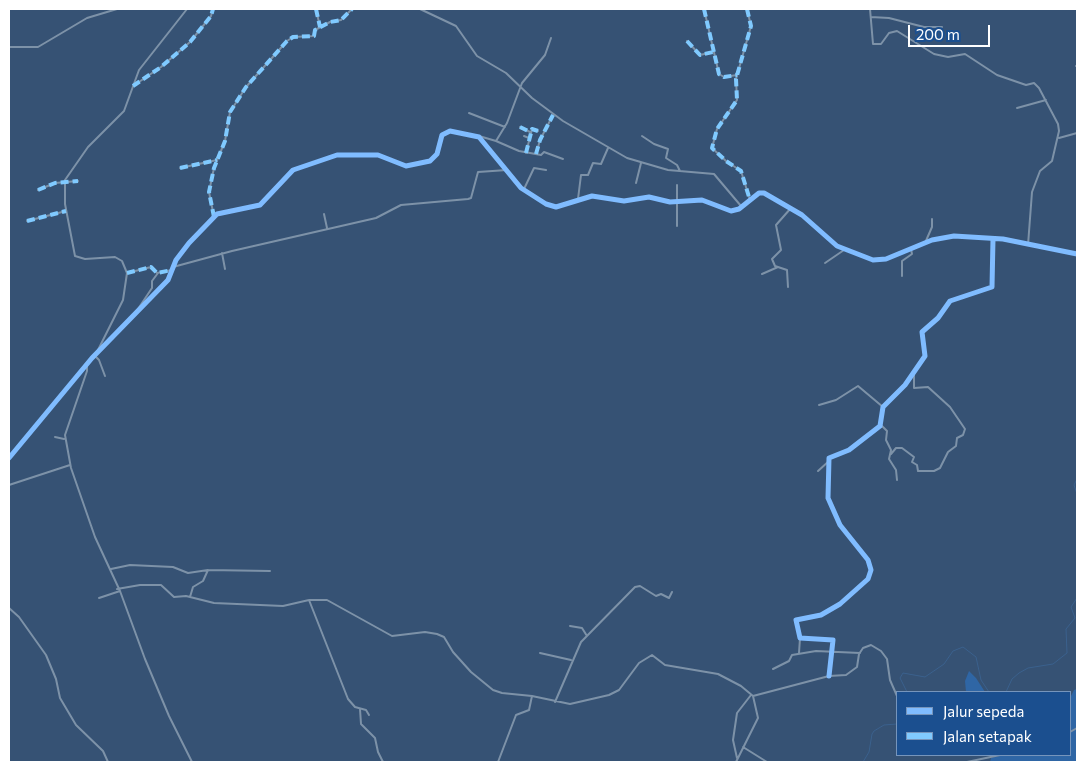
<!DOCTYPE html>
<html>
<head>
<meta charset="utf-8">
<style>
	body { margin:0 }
	#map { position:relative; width:1086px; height:771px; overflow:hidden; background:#365274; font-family:Commissioner,sans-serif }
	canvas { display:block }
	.frame { position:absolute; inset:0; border:10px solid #fff; pointer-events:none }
	.legend { position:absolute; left:896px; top:691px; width:175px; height:65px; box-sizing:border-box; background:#1b4f8f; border:1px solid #7695bc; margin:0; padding:6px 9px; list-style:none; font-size:15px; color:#fff }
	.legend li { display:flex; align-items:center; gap:10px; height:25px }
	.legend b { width:25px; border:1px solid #7695bc }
	.scale { position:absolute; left:908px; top:25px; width:82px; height:22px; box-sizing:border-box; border:2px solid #fff; border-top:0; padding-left:6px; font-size:15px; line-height:18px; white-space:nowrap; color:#fff; -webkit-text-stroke:4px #1b4f8f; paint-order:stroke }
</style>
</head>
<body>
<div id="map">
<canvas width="1086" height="771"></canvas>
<div class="frame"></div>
<ul class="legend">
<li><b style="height:6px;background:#80bcff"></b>Jalur sepeda</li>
<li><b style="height:6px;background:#80caff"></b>Jalan setapak</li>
</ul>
<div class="scale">200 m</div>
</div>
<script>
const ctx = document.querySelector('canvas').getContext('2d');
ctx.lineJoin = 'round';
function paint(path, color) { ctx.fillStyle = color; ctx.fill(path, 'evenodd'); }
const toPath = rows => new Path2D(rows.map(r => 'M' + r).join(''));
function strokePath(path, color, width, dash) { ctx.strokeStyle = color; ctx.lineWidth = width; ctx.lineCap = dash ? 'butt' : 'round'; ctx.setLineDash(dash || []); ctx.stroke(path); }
paint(toPath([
	[969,671,976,678,985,692,966,692,965,681],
	[1077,689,1077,762,990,762,991,758,1004,755,1070,755,1070,698,1074,690]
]), '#2f66a5');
strokePath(toPath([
	[1077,479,1074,485,1077,494],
	[907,692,900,678,903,673,925,677,944,664,953,651,963,647,976,657,981,680,989,692],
	[1006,692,1012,679,1019,673,1028,668,1053,664,1067,653,1066,629,1075,618,1071,607,1077,598],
	[863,762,869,752,872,734,874,731,884,725,897,724]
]), '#3b618d', 1);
strokePath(toPath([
	[316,9,320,27],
	[420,9,456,26,477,56,506,73,532,98,563,121,627,158,668,170,714,174,741,206],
	[704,9,719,74,724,77,737,75],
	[747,9,751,26,736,79,737,100,717,129,712,148,726,161,741,171,750,200],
	[870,9,873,44,881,44,889,33,897,31,934,54,948,57,965,54,997,75,1026,85,1034,83,1039,88,1058,124,1059,131,1052,161,1040,171,1032,192,1028,245],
	[871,17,889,18,924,27,942,27],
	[551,38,545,55,522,83,507,123,496,141,519,151,541,155,544,152,563,159],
	[687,41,700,55,713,52],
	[9,47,38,47,87,18,117,9],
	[1076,66,1077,66],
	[133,86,161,67,190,42,211,16,213,9],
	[1017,108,1046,100],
	[469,113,505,127],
	[520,127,530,132],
	[479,136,496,141],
	[524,136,529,138],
	[642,136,654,144,668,149,666,158,677,165,680,171],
	[1059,138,1077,133],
	[526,153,532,129,538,131],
	[536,154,540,140,553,115],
	[180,168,217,160],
	[636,183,641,163],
	[524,189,534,168,546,170],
	[38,190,55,183,78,181],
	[578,199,581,175,588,175,593,163,601,164,608,148],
	[324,214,327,228],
	[214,217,209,192,214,168,225,141,230,112,246,87,287,41,293,37,314,36,315,30,330,22,341,20,352,9],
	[27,221,66,211],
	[677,226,677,185],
	[925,243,932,227,932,219],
	[222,253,225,269],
	[825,263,844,250],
	[173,267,232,251,376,218,401,205,468,199,471,198,478,172,507,170],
	[127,273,151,267,157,273,172,270],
	[762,274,778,267],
	[902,276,902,261,912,254,911,249],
	[788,287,787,270,775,266,772,259,781,250,776,225,791,208],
	[136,312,152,288,152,281,158,273],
	[97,352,123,300,127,273,122,261,115,257,85,259,75,256,65,204,65,180,88,147,124,111,139,70,187,9],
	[94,355,99,360,105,376],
	[87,365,87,371,65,435,71,468,95,537,120,591,145,659,169,716,192,762],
	[819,405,836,400,858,386,883,407],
	[881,425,887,431,886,440,891,450,889,459,896,470,897,480],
	[55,437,64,439],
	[891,454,896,448,902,448,914,457,912,462,917,465,918,471,934,471,940,468,948,452,956,446,957,438,963,435,965,429,950,407,928,387,914,388,914,373],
	[818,471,829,461],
	[9,485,70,465],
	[111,569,130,565,173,567,188,573,208,570],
	[117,589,140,585,161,585,174,597,186,596,214,603,283,606,309,600,327,600,392,636,425,632,437,634,444,637,453,652,471,672,493,690,502,693,532,696],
	[190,597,193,587,203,581,208,570,270,571],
	[99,598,120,591],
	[309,600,348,699,355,707,366,710,369,715],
	[9,608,19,617,46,655,56,679,60,698,76,725,103,751,108,762],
	[570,626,582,628,587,636],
	[540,653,571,660],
	[799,653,800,638],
	[773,669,789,661,792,655,816,651,860,653],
	[829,676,833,640,800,638,796,620,821,615,840,604,868,579,871,570,868,560,840,525,828,498,829,458,849,450,880,426,883,407,905,385,925,356,922,332,938,318,950,301,992,287,993,239],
	[555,702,581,642,635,587,640,586,656,596,661,594,669,598,672,592],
	[360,709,361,724,375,738,378,752,383,762],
	[1070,732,1077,728],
	[743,747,767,762],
	[737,758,733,740,737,713,751,695],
	[498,762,516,715,529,710,532,696,570,704,609,695,619,690,639,663,652,655,665,665,718,674,741,686,753,696,829,676,846,675,857,667,859,654,863,648,871,645,881,651,887,659,890,680,897,696],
	[736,762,758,718,753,696],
	[967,762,1000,755]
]), '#7d92a8', 2);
strokePath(toPath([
	[9,458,92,358,168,280,176,260,189,243,217,214,260,205,293,170,337,155,378,155,406,166,430,161,437,154,442,135,450,131,479,137,521,188,546,204,556,207,592,196,624,201,649,197,670,202,702,200,731,211,739,209,759,193,764,193,802,215,837,246,873,260,886,259,932,240,954,236,1003,239,1077,254]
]), '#7d92a8', 2.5);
strokePath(toPath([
	[316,9,320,27],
	[704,9,719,74,724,77,737,75],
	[747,9,751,26,736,79,737,100,717,129,712,148,726,161,741,171,750,200],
	[687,41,700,55,713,52],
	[133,86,161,67,190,42,211,16,213,9],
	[520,127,530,132],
	[526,153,532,129,538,131],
	[536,154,540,140,553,115],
	[180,168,217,160],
	[38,190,55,183,78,181],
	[214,217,209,192,214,168,225,141,230,112,246,87,287,41,293,37,314,36,315,30,330,22,341,20,352,9],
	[27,221,66,211],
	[127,273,151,267,157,273,172,270]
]), '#80caff', 4, [8, 4]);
strokePath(toPath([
	[9,458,92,358,168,280,176,260,189,243,217,214,260,205,293,170,337,155,378,155,406,166,430,161,437,154,442,135,450,131,479,137,521,188,546,204,556,207,592,196,624,201,649,197,670,202,702,200,731,211,739,209,759,193,764,193,802,215,837,246,873,260,886,259,932,240,954,236,1003,239,1077,254],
	[829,676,833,640,800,638,796,620,821,615,840,604,868,579,871,570,868,560,840,525,828,498,829,458,849,450,880,426,883,407,905,385,925,356,922,332,938,318,950,301,992,287,993,239]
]), '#80bcff', 5);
</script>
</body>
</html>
